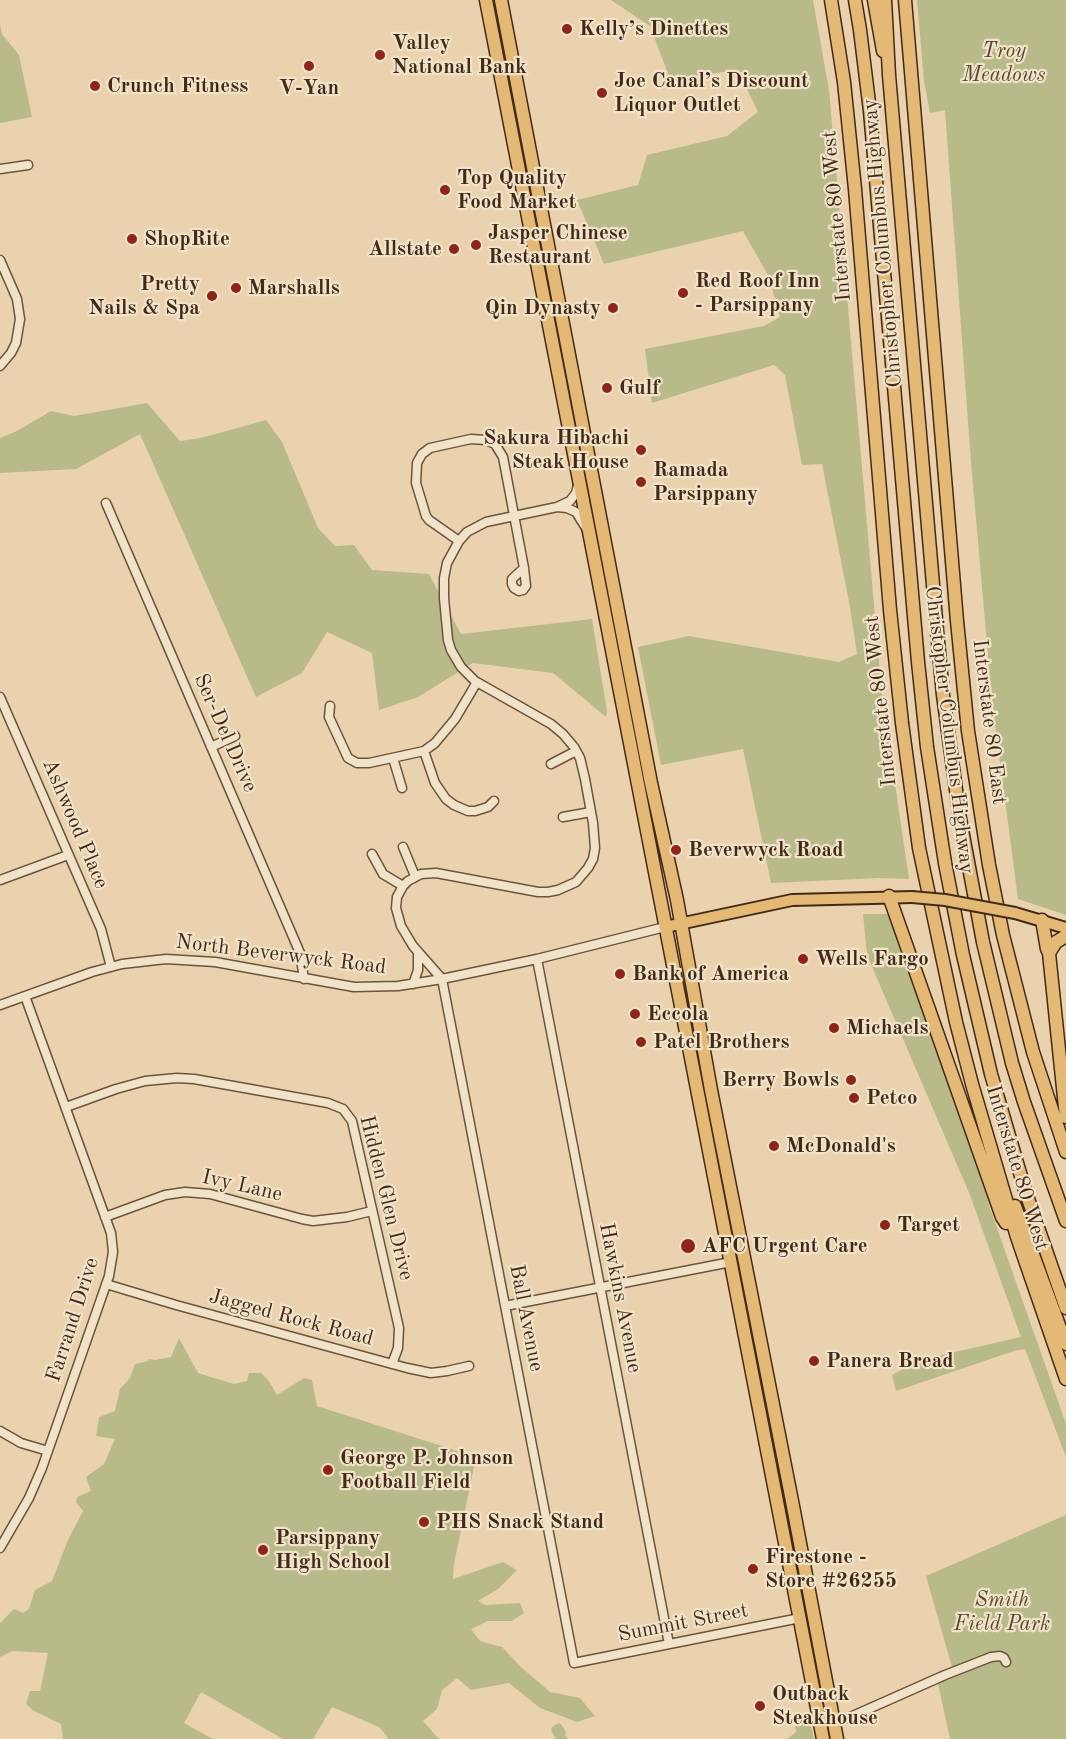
<!DOCTYPE html>
<html>
<head>
<meta charset="utf-8">
<style>
	body { margin:0 }
	canvas { display:block; background:#e9d2ad }
</style>
</head>
<body>
<canvas width="1066" height="1739"></canvas>
<script>
const ctx = document.querySelector('canvas').getContext('2d');
ctx.lineJoin = 'round';
function paint(path, color) { ctx.fillStyle = color; ctx.fill(path, 'evenodd'); }
const toPath = rows => new Path2D(rows.map(r => 'M' + r).join(''));
function strokePath(path, color, width, dash) { ctx.strokeStyle = color; ctx.lineWidth = width; ctx.lineCap = dash ? 'butt' : 'round'; ctx.setLineDash(dash || []); ctx.stroke(path); }
function write(font, color, halo, rows, align = 'center') {
  ctx.font = font + ' "Old Standard TT",serif'; ctx.lineWidth = 4.5; ctx.setLineDash([]); ctx.textBaseline = 'middle'; ctx.strokeStyle = halo; ctx.fillStyle = color; for (const [text, x, y, turn = 0] of rows) {
    ctx.save(); ctx.translate(x, y); ctx.rotate((+turn || 0) * Math.PI / 180); ctx.textAlign = isNaN(turn) ? turn : align; if (halo) ctx.strokeText(text, 0, 0); ctx.fillText(text, 0, 0); ctx.restore();
  }
}
paint(toPath([
	[611,0,813,0,829,90,882,696,909,879,879,878,771,883,743,749,661,765,638,647,689,636,839,662,857,654,850,607,822,464,802,465,785,375,774,365,652,403,645,349,764,326,780,317,769,277,743,231,604,264,577,200,638,185,647,155,727,136,758,112,738,70,670,79,650,26],
	[917,0,1066,0,1066,915,1018,899,992,701,971,462,945,110,930,113,924,81],
	[0,24,2,34,19,55,32,117,0,123],
	[147,403,180,441,201,438,266,420,282,442,318,528,335,546,354,545,372,570,429,574,461,634,592,619,607,711,606,717,553,673,473,663,418,697,379,710,372,653,327,632,302,673,256,697,140,434,76,469,0,473,0,438,17,431,51,411,74,416],
	[863,914,891,914,965,1121,991,1211,1066,1424,1066,1457,1025,1349,1014,1351,896,1391,892,1375,912,1364,933,1357,1021,1337,970,1195,867,955],
	[179,1338,198,1373,234,1384,247,1381,249,1373,261,1373,269,1381,277,1395,304,1378,312,1380,317,1406,476,1457,454,1564,453,1579,503,1562,517,1570,498,1589,478,1601,485,1605,520,1603,524,1613,512,1621,488,1621,471,1629,480,1641,502,1647,521,1667,550,1692,580,1698,595,1716,577,1722,540,1708,509,1683,471,1690,457,1678,442,1690,437,1709,423,1721,439,1739,389,1739,379,1727,332,1707,313,1739,283,1739,201,1692,184,1723,213,1739,63,1739,61,1724,34,1711,26,1704,30,1691,40,1691,48,1653,12,1651,0,1657,0,1623,14,1609,23,1613,29,1609,35,1590,52,1581,68,1540,83,1511,76,1502,77,1497,91,1491,86,1477,104,1464,115,1439,96,1436,99,1417,115,1411,120,1389,130,1378,135,1364,148,1361,149,1359,155,1360,171,1357],
	[1066,1515,1066,1739,950,1739,937,1679,952,1667,926,1576],
	[805,1719,810,1722,814,1739,787,1739,796,1732,795,1722],
	[559,1723,561,1724,566,1732,565,1735,568,1739,556,1739,551,1730,552,1727]
]), '#b8bb89');
const minor = toPath([
	[0,169,28,165],
	[0,260,17,299,20,319,16,343,11,353,0,366],
	[106,503,300,953,304,979],
	[557,507,567,508,576,512,586,528],
	[459,541,429,520,426,516,416,483,417,463,422,454,430,448,471,439,486,440,495,444,503,457,524,568],
	[524,568,526,586,523,590,519,591,514,588,512,584,512,579,524,568],
	[0,697,101,929,111,967],
	[330,706,329,717,348,758,357,763,369,763,424,751,435,743,455,719,477,682],
	[211,747,235,736],
	[424,751,435,783,446,799,454,805,468,811,475,811,488,807,494,801],
	[393,758,402,788],
	[551,764,576,751],
	[563,817,591,812],
	[403,847,415,876],
	[372,854,383,874,403,886],
	[0,880,68,855],
	[537,959,669,1644],
	[442,979,574,1663,800,1618],
	[442,979,413,946,401,926,396,908,397,897,403,886,408,881,421,874,436,873,538,892,548,892,558,890,576,882,588,868,593,859,595,848,593,823,585,779,580,758,574,747,563,734,551,724,475,681,461,667,451,650,448,640,444,598,444,578,447,563,459,541,467,532,486,522,557,507,570,501,576,493,578,485],
	[413,984,418,970,418,953],
	[0,1005,92,972,122,964,166,959,215,962,354,987,398,986,442,979,537,959,665,927],
	[66,1107,116,1089,145,1081,177,1078,194,1079,239,1087,328,1103,343,1109,352,1121,399,1328,398,1348,392,1364],
	[105,1217,165,1195,185,1192,210,1194,302,1219,313,1221,347,1217,372,1211],
	[106,1284,176,1305,407,1368,431,1373,447,1371,469,1366],
	[505,1306,731,1262],
	[0,1431,21,1443,48,1451],
	[0,1548,29,1498,42,1468,109,1276,113,1252,111,1233,25,996],
	[834,1721,848,1718,945,1675,991,1657,1000,1656,1004,1658,1006,1662]
]);
const major = toPath([
	[1015,913,1066,928],
	[665,927,792,900,912,897]
]);
const highway = toPath([
	[486,0,823,1739],
	[501,0,651,783,677,900,711,1090,792,1501,837,1739],
	[831,0,844,82,855,189,890,610,902,723,919,848,956,1022,972,1084,1017,1237,1066,1379],
	[855,0,860,30,870,111,918,662,927,747,945,863,963,955,991,1074,1025,1190,1066,1308],
	[874,0,883,51],
	[885,0,889,75,937,631,943,695,960,819,983,942,1012,1063,1024,1102,1066,1221],
	[905,0,957,621,968,731,989,865,1003,935,1033,1052,1066,1152],
	[889,896,1002,1217,1006,1223],
	[1042,920,1047,949,1049,953,1066,1117],
	[1049,953,1056,942,1066,936],
	[1015,1206,1066,1344]
]);
strokePath(minor, '#6c543c', 11);
strokePath(major, '#422a17', 14);
strokePath(highway, '#422a17', 15);
strokePath(minor, '#f1e2ca', 8);
strokePath(major, '#e4b976', 10);
strokePath(highway, '#e4b976', 12);
const majorBridge = toPath([
	[912,897,945,900,1015,913]
]);
strokePath(majorBridge, '#422a17', 14, []);
strokePath(majorBridge, '#e4b976', 10);
for (const [x, y, r, color] of [
	[567,29,6,"#8f2418"],
	[380,55,6,"#8f2418"],
	[309,66,6,"#8f2418"],
	[95,86,6,"#8f2418"],
	[602,93,6,"#8f2418"],
	[445,190,6,"#8f2418"],
	[132,239,6,"#8f2418"],
	[476,245,6,"#8f2418"],
	[454,249,6,"#8f2418"],
	[236,288,6,"#8f2418"],
	[683,293,6,"#8f2418"],
	[212,296,6,"#8f2418"],
	[613,308,6,"#8f2418"],
	[607,388,6,"#8f2418"],
	[641,450,6,"#8f2418"],
	[641,482,6,"#8f2418"],
	[676,850,6,"#8f2418"],
	[803,959,6,"#8f2418"],
	[620,974,6,"#8f2418"],
	[635,1014,6,"#8f2418"],
	[834,1028,6,"#8f2418"],
	[641,1042,6,"#8f2418"],
	[851,1080,6,"#8f2418"],
	[854,1098,6,"#8f2418"],
	[774,1146,6,"#8f2418"],
	[885,1225,6,"#8f2418"],
	[688,1246,8,"#8f2418"],
	[814,1361,6,"#8f2418"],
	[328,1470,6,"#8f2418"],
	[424,1522,6,"#8f2418"],
	[263,1550,6,"#8f2418"],
	[753,1569,6,"#8f2418"],
	[760,1706,6,"#8f2418"]
]) { const dot = new Path2D(); dot.arc(x, y, r, 0, 2 * Math.PI); ctx.fillStyle = color; ctx.fill(dot); strokePath(dot, '#f1e2ca', 2); }
write('bold 21px', '#422a17', '#f1e2ca', [
	["Kelly’s Dinettes",579,29],
	["Valley",392,43],
	["National Bank",392,67],
	["Joe Canal’s Discount",614,81],
	["Liquor Outlet",614,105],
	["Crunch Fitness",107,86],
	["V-Yan",309,88,"center"],
	["Top Quality",457,178],
	["Food Market",457,202],
	["Jasper Chinese",488,233],
	["Restaurant",488,257],
	["ShopRite",144,239],
	["Allstate",442,249,"right"],
	["Red Roof Inn",695,281],
	["- Parsippany",695,305],
	["Pretty",200,284,"right"],
	["Nails & Spa",200,308,"right"],
	["Marshalls",248,288],
	["Qin Dynasty",601,308,"right"],
	["Gulf",619,388],
	["Sakura Hibachi",629,438,"right"],
	["Steak House",629,462,"right"],
	["Ramada",653,470],
	["Parsippany",653,494],
	["Beverwyck Road",688,850],
	["Wells Fargo",815,959],
	["Bank of America",632,974],
	["Eccola",647,1014],
	["Michaels",846,1028],
	["Patel Brothers",653,1042],
	["Berry Bowls",839,1080,"right"],
	["Petco",866,1098],
	["McDonald's",786,1146],
	["Target",897,1225],
	["AFC Urgent Care",702,1246],
	["Panera Bread",826,1361],
	["George P. Johnson",340,1458],
	["Football Field",340,1482],
	["PHS Snack Stand",436,1522],
	["Parsippany",275,1538],
	["High School",275,1562],
	["Firestone -",765,1557],
	["Store #26255",765,1581],
	["Outback",772,1694],
	["Steakhouse",772,1718]
], 'left');
write('italic 21px', '#5a472e', '#f1e2ca', [
	["Troy",1004,51],
	["Meadows",1004,75],
	["Smith",1002,1600],
	["Field Park",1002,1624]
]);
write('21px', '#422a17', '#f1e2ca', [
	["Interstate 80 West",837,216,-95],
	["Christopher Columbus Highway",883,243,-95],
	["Interstate 80 West",881,701,-96],
	["Interstate 80 East",989,722,83],
	["Christopher Columbus Highway",949,730,83],
	["Ser-Del Drive",225,733,66],
	["Ashwood Place",75,824,67],
	["North Beverwyck Road",281,955,7],
	["Interstate 80 West",1017,1168,73],
	["Ivy Lane",242,1186,13],
	["Hidden Glen Drive",386,1198,76],
	["Hawkins Avenue",620,1298,79],
	["Jagged Rock Road",291,1318,15],
	["Ball Avenue",526,1318,79],
	["Farrand Drive",73,1320,-72],
	["Summit Street",683,1623,-11]
]);
</script>
</body>
</html>
